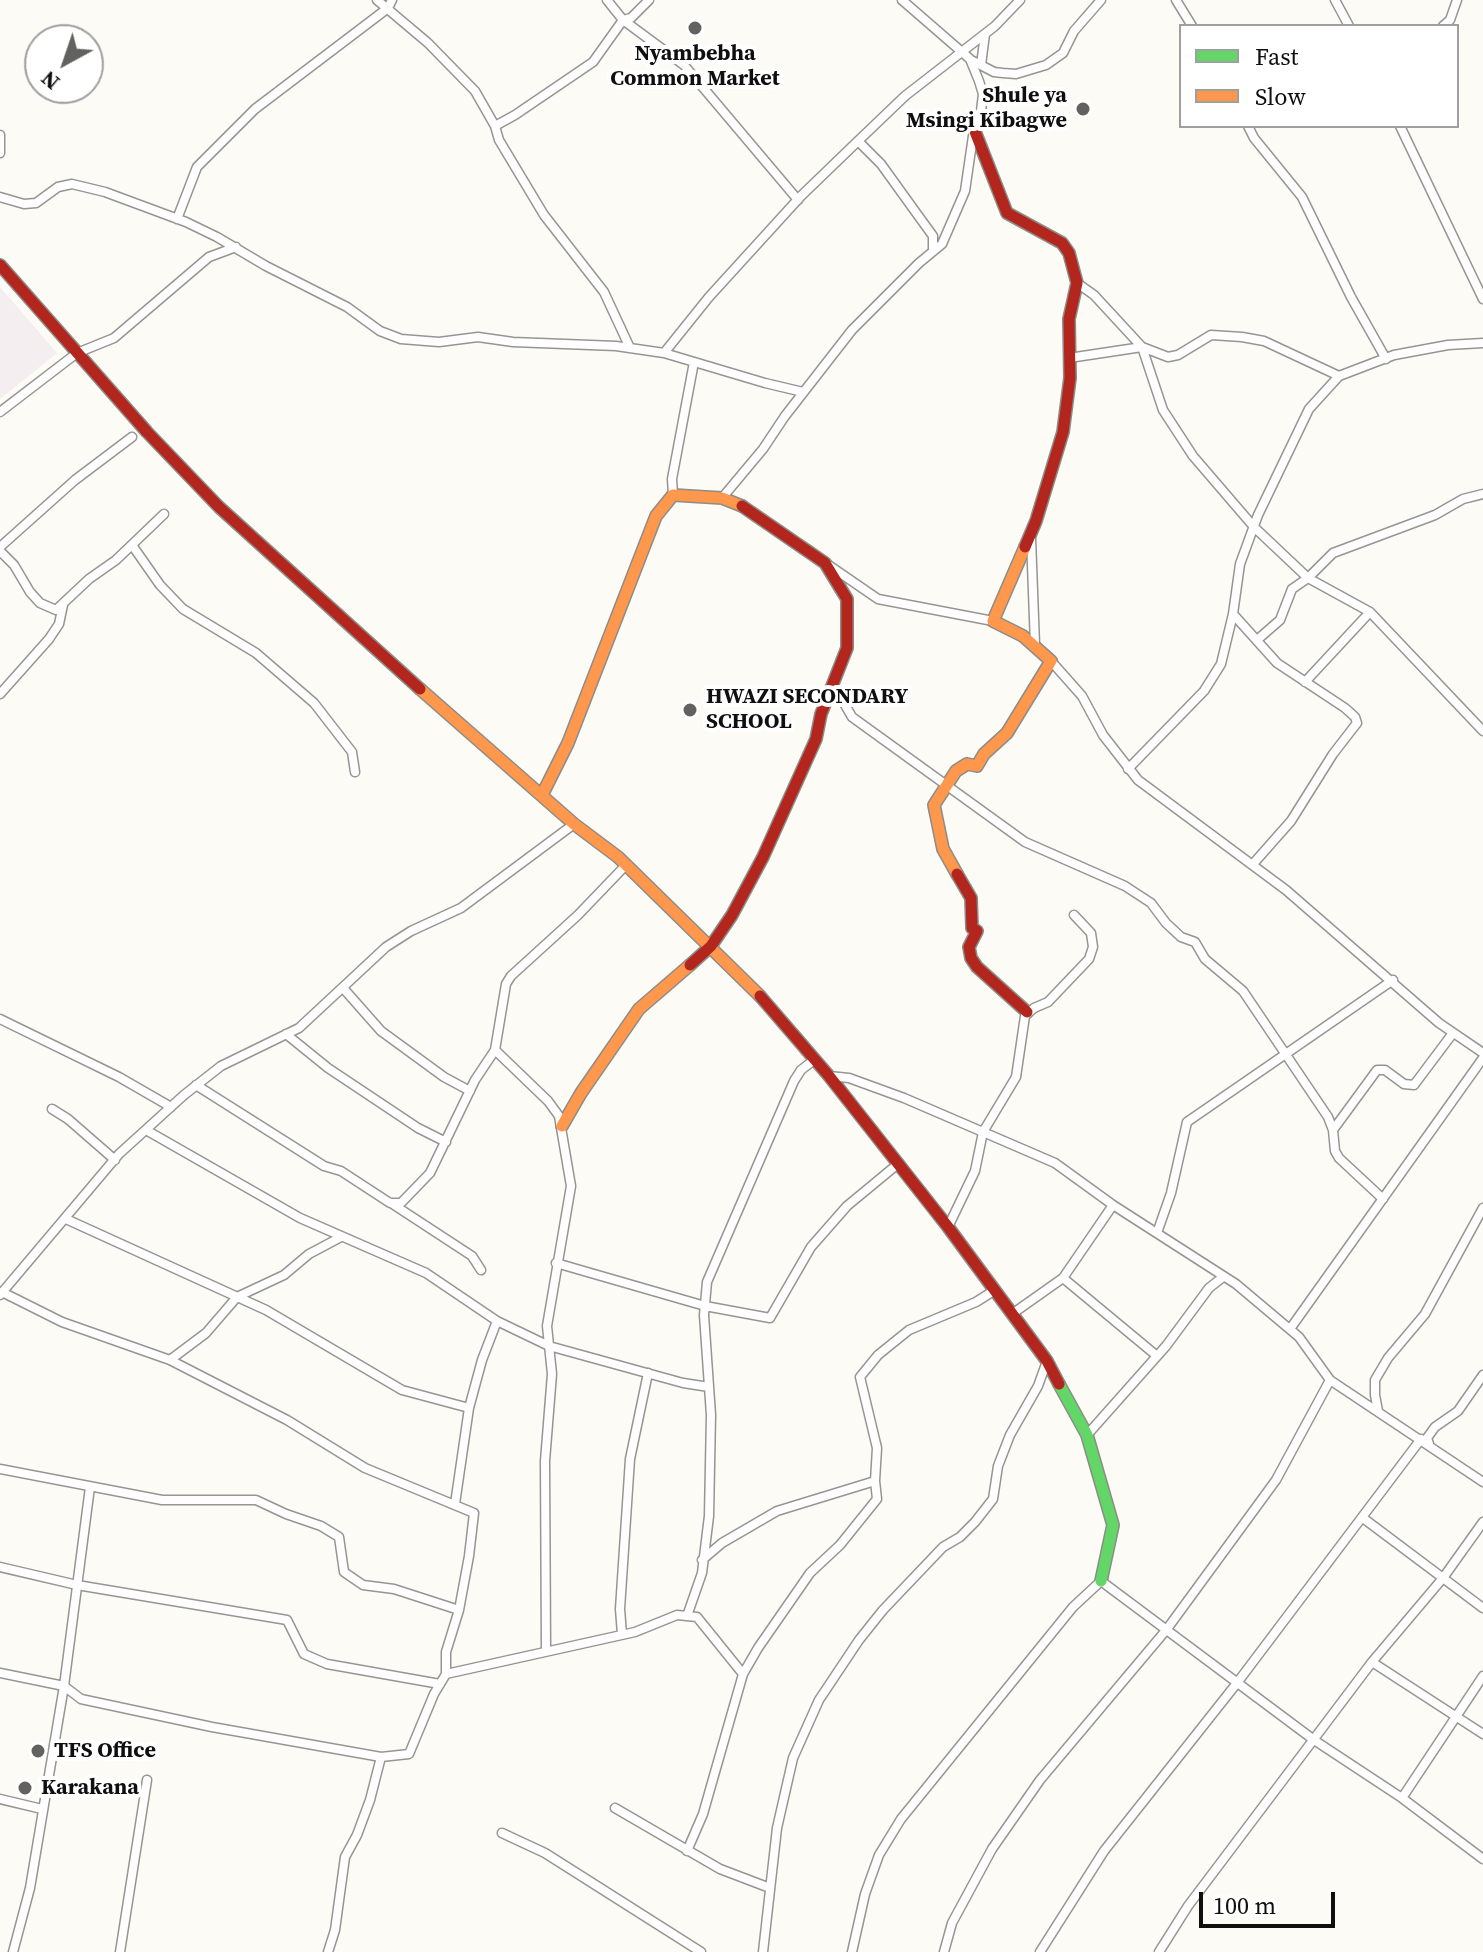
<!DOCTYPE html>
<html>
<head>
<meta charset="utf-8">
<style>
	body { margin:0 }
	#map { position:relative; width:1483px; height:1952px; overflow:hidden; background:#fcfbf5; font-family:"Source Serif 4",serif }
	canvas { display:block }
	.legend { position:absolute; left:1179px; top:24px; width:280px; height:104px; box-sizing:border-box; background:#fff; border:2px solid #9f9f9f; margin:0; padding:10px 14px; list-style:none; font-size:24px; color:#0f0f0f }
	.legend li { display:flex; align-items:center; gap:16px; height:40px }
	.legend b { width:40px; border:2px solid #9f9f9f }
	.north { position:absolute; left:24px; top:24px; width:80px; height:80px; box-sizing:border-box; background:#fff; border:2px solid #9f9f9f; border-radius:50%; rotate:220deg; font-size:22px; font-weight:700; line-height:32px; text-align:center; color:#0f0f0f }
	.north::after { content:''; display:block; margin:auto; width:28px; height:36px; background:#626260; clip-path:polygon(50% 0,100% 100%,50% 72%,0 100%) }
	.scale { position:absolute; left:1199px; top:1892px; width:136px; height:36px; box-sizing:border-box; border:4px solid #0f0f0f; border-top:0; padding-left:10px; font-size:24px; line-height:28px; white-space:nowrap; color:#0f0f0f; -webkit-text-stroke:6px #fff; paint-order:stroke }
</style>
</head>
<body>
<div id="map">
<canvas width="1483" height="1952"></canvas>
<ul class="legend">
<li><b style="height:10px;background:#63d668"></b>Fast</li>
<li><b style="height:10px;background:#ff974d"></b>Slow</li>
</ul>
<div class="north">N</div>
<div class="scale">100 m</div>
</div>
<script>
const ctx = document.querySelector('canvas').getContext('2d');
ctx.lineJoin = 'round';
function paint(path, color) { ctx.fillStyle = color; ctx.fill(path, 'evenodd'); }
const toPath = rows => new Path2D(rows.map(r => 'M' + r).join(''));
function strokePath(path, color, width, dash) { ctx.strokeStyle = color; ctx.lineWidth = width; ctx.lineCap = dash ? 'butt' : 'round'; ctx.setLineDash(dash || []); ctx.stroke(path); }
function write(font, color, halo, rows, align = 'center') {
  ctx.font = font + ' "Source Serif 4",serif'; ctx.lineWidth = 8; ctx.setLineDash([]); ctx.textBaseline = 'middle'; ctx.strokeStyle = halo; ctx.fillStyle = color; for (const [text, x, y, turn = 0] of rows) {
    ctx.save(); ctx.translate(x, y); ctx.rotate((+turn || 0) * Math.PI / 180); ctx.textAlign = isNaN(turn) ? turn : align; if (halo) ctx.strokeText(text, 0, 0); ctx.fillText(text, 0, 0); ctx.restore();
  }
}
paint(toPath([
	[0,287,57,353,0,399]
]), '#f4eef1');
const street = toPath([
	[377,0,428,43,475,91,495,126,499,140,544,215,604,292,630,348],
	[607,0,623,20,684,65,798,200],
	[1176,0,1192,26],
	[1335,0,1349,26],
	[1443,26,1450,20,1457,0],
	[971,60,994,72,1003,73,1016,74,1046,65,1063,53,1074,31,1101,0],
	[981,65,985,34],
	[495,126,515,115,593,62,623,20,631,18,649,0],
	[1248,126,1254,138,1302,197,1351,297,1386,359],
	[1400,126,1483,299],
	[0,135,0,153],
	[0,197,24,204,36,203,58,187,72,184,105,192,186,222,217,237,266,266,347,307,380,331,401,339,439,342,478,337,513,342,616,346,664,353,765,383,803,392],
	[177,219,197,167,255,109,388,8,392,0],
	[933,250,933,236,917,214,881,164,858,141,905,96,995,26,1020,0],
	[1077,283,1094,295,1142,347,1163,410,1193,456,1254,527,1308,578,1370,612,1483,731],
	[664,353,709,297,801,196,858,141],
	[1069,358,1142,347,1168,357,1178,355,1211,335,1242,337,1264,341,1339,376],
	[0,412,77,353,114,338,209,257,236,247],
	[673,495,672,479,694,362],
	[722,498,763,449,785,416,852,330,919,263,942,244,965,191,974,129,981,111,983,94,979,81,970,59,902,0],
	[1031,538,1035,645],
	[132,545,160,585,183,609,256,653,314,703,352,752,355,772],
	[0,547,75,480,132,437],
	[0,551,14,565,30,592,40,603,56,610,89,579,116,560,164,514],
	[830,566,878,599,993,621],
	[1257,640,1280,620,1292,589,1308,578,1333,553,1435,515,1463,499,1483,494],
	[1051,661,1082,696,1103,735,1138,780,1286,890,1439,1023,1483,1053],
	[1305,682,1370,612],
	[833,684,852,717,1025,842,1125,886,1151,903,1166,923,1181,937,1195,942,1205,959,1243,991,1328,1117,1333,1130,1335,1151,1339,1158,1383,1199],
	[0,694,49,639,59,624,63,605],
	[1128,769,1204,691,1221,664,1233,614],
	[1253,864,1291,821,1333,754,1357,723,1355,717,1345,708,1277,663,1233,614,1240,564,1258,515,1309,409,1339,376,1394,355,1448,345,1483,343],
	[343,988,381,1031,444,1077,470,1091],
	[0,1019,119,1077,171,1107],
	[286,1034,328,1068,418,1128,446,1142],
	[829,1076,849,1078,904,1098,1055,1163,1113,1205,1236,1284,1299,1337,1330,1380,1483,1482],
	[196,1085,324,1166,341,1171,390,1203,401,1203,430,1173,475,1080,495,1050],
	[52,1109,68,1119,115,1160],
	[146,1130,300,1218,426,1273,497,1321,482,1360,469,1408,455,1504],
	[1333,1130,1377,1070,1385,1070,1404,1084,1414,1085,1453,1033],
	[391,1203,472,1256,481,1270],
	[66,1219,266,1310,402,1390,469,1408],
	[948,1227,975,1171,983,1132,1016,1077,1025,1016,1034,1008,1048,1002,1089,959,1093,947,1091,933,1074,915],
	[1157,1233,1171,1193,1187,1122,1393,980],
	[556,1263,705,1306,770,1318,811,1247,847,1206,899,1163],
	[1063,1278,1113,1205],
	[2,1292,62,1322,170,1360,287,1420,365,1468,474,1513,469,1556,459,1610,446,1652,446,1674],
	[0,1295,119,1154,184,1095,221,1066,299,1028,386,947,411,931,461,908,574,824],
	[1012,1314,1063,1278,1157,1356],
	[497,1321,549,1346,683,1383,709,1387],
	[1290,1329,1483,1058],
	[170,1360,206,1333,237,1297,284,1275,309,1254,341,1237],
	[1378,1411,1375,1395,1375,1380,1388,1358,1425,1314,1483,1208],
	[1087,1435,1166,1346,1209,1288,1223,1277],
	[1429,1444,1427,1438,1435,1427,1458,1411,1483,1375],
	[0,1469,162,1500,256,1500,286,1514,321,1526,339,1537,344,1572,363,1585,394,1589,459,1610],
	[1363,1518,1483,1608],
	[702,1560,722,1543,777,1511,875,1481,877,1448,860,1377,878,1355,909,1330,976,1302,995,1290],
	[0,1567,77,1585,287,1620,304,1654,327,1664,440,1684],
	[687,1616,702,1573,709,1516,711,1415,704,1315,707,1282,794,1081,801,1070,814,1060],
	[622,1634,620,1609,630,1459,648,1373],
	[546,1651,545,1461,552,1374,547,1326,571,1186,559,1116,548,1101,495,1050,506,984,511,976,578,915,626,865],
	[1372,1662,1483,1734],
	[0,1673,64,1686,81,1699,212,1727,381,1757],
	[1402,1798,1483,1676],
	[0,1799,42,1809],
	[615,1808,720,1869,770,1888],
	[502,1833,545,1853,701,1952],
	[687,1851,703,1814,743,1674,758,1648,810,1573,840,1545,877,1499,875,1481],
	[13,1952,30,1888,64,1686,90,1487],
	[120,1952,147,1780],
	[328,1952,335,1930,345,1857,357,1835,370,1800,381,1757,409,1754,434,1694,446,1674,635,1632,677,1615,697,1617,743,1674],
	[763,1952,777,1828,793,1758,819,1700,859,1640,883,1610,943,1547,960,1537,975,1522,993,1499,998,1466,1010,1435,1038,1386,1047,1361],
	[852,1952,865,1894,879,1855,901,1819,1073,1607,1101,1581,1314,1740,1402,1798,1483,1859],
	[944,1952,952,1923,992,1849,1040,1780,1167,1629,1276,1480,1330,1380],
	[1040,1952,1104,1851,1237,1683,1421,1439],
	[1159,1952,1188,1906,1372,1662,1443,1578,1483,1522]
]);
const fast = toPath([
	[1059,1384,1087,1435,1113,1525,1101,1581]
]);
const slow = toPath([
	[420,689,574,824,618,857,760,996],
	[542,795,568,743,656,516,673,495,722,498,742,506],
	[957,874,943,849,934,805,956,771,967,764,977,766,984,754,1007,733,1051,661,1023,636,993,621,1025,547],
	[562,1126,581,1093,639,1009,690,965]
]);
const jam = toPath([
	[974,129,1007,213,1062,243,1069,253,1077,283,1069,319,1070,378,1063,432,1036,521,1025,547],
	[0,265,147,432,219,507,420,689],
	[957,874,971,898,972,928,977,931,969,947,971,958,977,967,1027,1012],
	[690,965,711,946,732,915,763,857,816,739,821,714,847,648,847,599,825,563,742,506],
	[760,996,829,1076,948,1227,1047,1361,1059,1384]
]);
strokePath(street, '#969593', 11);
strokePath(fast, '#8c8c89', 14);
strokePath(slow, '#8c8c89', 14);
strokePath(jam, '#8c8c89', 14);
strokePath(street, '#fffefe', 8);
strokePath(fast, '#63d668', 11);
strokePath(slow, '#ff974d', 11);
strokePath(jam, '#b3261e', 11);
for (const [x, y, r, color] of [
	[695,28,8,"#626260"],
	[1083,109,8,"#626260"],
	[690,710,8,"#626260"],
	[38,1751,8,"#626260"],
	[25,1788,8,"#626260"]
]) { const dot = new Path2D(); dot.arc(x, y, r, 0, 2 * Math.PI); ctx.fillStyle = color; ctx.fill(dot); strokePath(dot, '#fff', 3); }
write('bold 22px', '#0f0f0f', '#fff', [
	["Nyambebha",695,54,"center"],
	["Common Market",695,79,"center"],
	["Shule ya",1067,96,"right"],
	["Msingi Kibagwe",1067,121,"right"],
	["HWAZI SECONDARY",706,697],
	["SCHOOL",706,722],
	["TFS Office",54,1751],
	["Karakana",41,1788]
], 'left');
</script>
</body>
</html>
